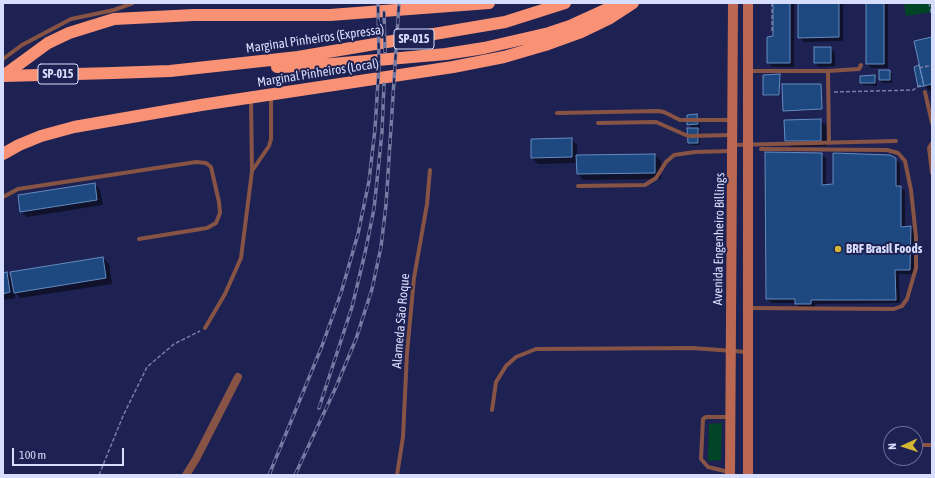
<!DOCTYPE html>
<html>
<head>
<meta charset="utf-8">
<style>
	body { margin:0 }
	#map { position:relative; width:935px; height:478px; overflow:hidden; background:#1e2253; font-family:"Asap Condensed",sans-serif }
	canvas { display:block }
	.frame { position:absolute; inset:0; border:4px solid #d7ddfd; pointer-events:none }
	.north { position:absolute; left:883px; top:426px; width:40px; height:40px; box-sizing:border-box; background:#1e2253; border:1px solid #686d97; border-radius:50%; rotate:267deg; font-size:11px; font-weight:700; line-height:16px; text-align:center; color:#d7ddfd }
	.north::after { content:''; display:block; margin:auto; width:14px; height:18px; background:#d3b635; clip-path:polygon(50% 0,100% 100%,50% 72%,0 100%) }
	.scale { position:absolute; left:12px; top:448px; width:112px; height:18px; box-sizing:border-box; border:2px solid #d7ddfd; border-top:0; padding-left:5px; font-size:12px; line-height:14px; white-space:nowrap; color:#d7ddfd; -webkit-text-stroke:3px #1e2253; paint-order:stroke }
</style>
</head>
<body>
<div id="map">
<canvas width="935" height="478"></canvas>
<div class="frame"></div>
<div class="north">N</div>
<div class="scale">100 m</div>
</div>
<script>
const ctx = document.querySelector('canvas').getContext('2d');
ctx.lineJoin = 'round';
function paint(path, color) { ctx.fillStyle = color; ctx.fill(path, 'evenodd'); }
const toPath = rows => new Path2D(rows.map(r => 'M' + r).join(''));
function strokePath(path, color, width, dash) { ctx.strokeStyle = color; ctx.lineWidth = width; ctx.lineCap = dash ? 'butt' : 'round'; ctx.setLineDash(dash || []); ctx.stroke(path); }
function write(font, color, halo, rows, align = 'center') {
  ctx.font = font + ' "Asap Condensed",sans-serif'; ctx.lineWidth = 4; ctx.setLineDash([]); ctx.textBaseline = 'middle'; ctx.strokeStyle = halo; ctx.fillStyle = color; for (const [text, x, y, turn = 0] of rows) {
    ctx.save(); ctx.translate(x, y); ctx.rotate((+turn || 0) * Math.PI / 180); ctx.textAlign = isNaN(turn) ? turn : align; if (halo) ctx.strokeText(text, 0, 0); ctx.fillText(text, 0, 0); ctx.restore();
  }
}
paint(toPath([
	[904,3,932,3,932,12,906,16],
	[722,423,721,460,708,461,709,424]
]), '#004526');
paint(toPath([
	[774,3,794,3,794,67,772,67,768,62,774,37],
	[799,3,843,3,843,41,804,42,799,37],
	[867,3,888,3,888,68,871,68,867,64],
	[932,38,932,91,930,92,926,87,919,87,915,67,919,67,921,69],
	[830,48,835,53,835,66,819,67,815,63],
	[880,71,889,71,892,74,892,83,882,83,880,80],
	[779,75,780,96,765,96,764,94],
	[874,76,877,79,877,86,863,85,861,83],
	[821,85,822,110,784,111],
	[697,115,699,118,700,127,695,127,700,131,700,145,692,145,689,143,693,129,688,124],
	[820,120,826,125,827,146,791,147,786,141],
	[571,139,577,145,577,156,655,155,661,161,661,179,583,180,578,174,578,163,538,164,532,158,532,140],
	[821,154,826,158,826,186,834,185,896,159,900,164,900,187,905,191,905,228,911,227,915,231,914,274,899,274,900,303,815,304,815,308,800,308,796,303,772,303,767,299],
	[94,184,100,189,103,205,27,217,21,211],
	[103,258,109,264,112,284,20,298,15,292,15,298,3,300,3,274,7,273,12,279]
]), '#0007');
const building = toPath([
	[773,3,790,3,790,63,767,63,767,37,773,36,773,3],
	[798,3,839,3,839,37,798,38,798,3],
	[866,3,884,3,884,64,866,64,866,3],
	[932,37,932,84,924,86,914,41,932,37],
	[814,47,831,47,831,63,814,63,814,47],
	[919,65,924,86,918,87,914,67,919,65],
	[879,70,890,70,890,80,879,80,879,70],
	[780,74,779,95,763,95,763,75,780,74],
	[875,75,875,83,860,83,860,76,875,75],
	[782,84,821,84,822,109,783,111,782,84],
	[697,114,698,124,687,125,687,115,697,114],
	[821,119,821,141,785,141,784,120,821,119],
	[687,128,698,128,698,143,688,143,687,128],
	[572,138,572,157,531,158,531,139,572,138],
	[765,152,822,153,822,185,833,184,833,153,890,155,896,158,896,186,901,186,901,227,911,226,910,270,895,270,896,300,811,300,811,304,795,304,795,299,766,299,765,152],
	[655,154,655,173,577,174,576,155,655,154],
	[95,183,97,200,20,212,18,195,95,183],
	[103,257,106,278,14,293,10,272,103,257],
	[7,272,10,292,3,294,3,273,7,272]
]);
paint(building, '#1e4880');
strokePath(building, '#658bbf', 1);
strokePath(toPath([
	[772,3,772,33],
	[929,3,932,16],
	[919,68,932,65],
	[834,92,913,90,922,84],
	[99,475,123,416,147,367,174,344,200,331]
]), '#787da6', 1.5, [4, 2]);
strokePath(toPath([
	[3,59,22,45,71,19,114,10,133,3],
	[749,71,828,71,859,69,861,65],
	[828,71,829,143],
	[925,92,932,123],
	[557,113,658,111,664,112,680,120,731,120],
	[598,123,656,122,688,136,731,135],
	[932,143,929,148,932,173],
	[733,145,896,141],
	[252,171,269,146,271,139,271,95],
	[578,186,645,185,656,178,666,162,674,155,695,152,731,151],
	[3,197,18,189,196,162,206,163,211,167,219,202,220,213,216,223,207,228,139,239],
	[749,308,894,309,902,306,907,299,916,268,916,237,911,190,905,161,898,153,887,150,761,149],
	[205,328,225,294,241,258,252,171,251,100],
	[492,410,496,382,506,366,516,357,536,349,692,348,747,352],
	[915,445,932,445],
	[729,472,708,467,701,459,703,419,706,417,730,417],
	[397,475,403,437,407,353,414,278,427,204,430,170]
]), '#875344', 4);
strokePath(toPath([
	[186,475,196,459,238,377]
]), '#875344', 8);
strokePath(toPath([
	[730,475,733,3],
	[748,475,748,3]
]), '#bb6852', 10);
strokePath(toPath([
	[277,67,309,66,446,54,484,48,549,33,570,26,616,5],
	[113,73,170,71,298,57,505,22,565,3],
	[3,76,48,43,69,33,114,19,194,15,330,15,489,3],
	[3,154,19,145,41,136,74,127,201,105,453,67,504,57,545,45,581,32,610,18,633,3]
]), '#f99275', 12);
const rail = toPath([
	[384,12,385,52],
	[319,408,352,307,365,253,374,209,382,132,384,84],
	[269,475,322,346,341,293,358,234,369,181,375,129,379,66,378,3],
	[295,475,336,387,356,339,372,289,381,247,386,205,399,3]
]);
strokePath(rail, '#767ba3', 3.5);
strokePath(rail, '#1e2253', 2, [6]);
strokePath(toPath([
	[3,76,113,73]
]), '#f99275', 12);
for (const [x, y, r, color] of [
	[838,249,4,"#d3b635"]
]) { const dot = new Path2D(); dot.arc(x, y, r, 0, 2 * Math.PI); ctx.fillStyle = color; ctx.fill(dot); strokePath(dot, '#1e2253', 1.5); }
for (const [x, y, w] of [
	[414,39,40],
	[58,74,40]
]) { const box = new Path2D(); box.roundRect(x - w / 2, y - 10, w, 20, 3); ctx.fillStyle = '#1e2253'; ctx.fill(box); strokePath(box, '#d7ddfd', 1); }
write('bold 12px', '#d7ddfd', null, [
	["SP-015",414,39],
	["SP-015",58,74]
]);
write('13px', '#d7ddfd', '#1e2253', [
	["Marginal Pinheiros (Expressa)",315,39,-8],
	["Marginal Pinheiros (Local)",318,73,-9],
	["Avenida Engenheiro Billings",719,239,-89],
	["Alameda São Roque",401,321,-85]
]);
write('bold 13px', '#d7ddfd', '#1e2253', [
	["BRF Brasil Foods",846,249]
], 'left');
</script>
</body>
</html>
